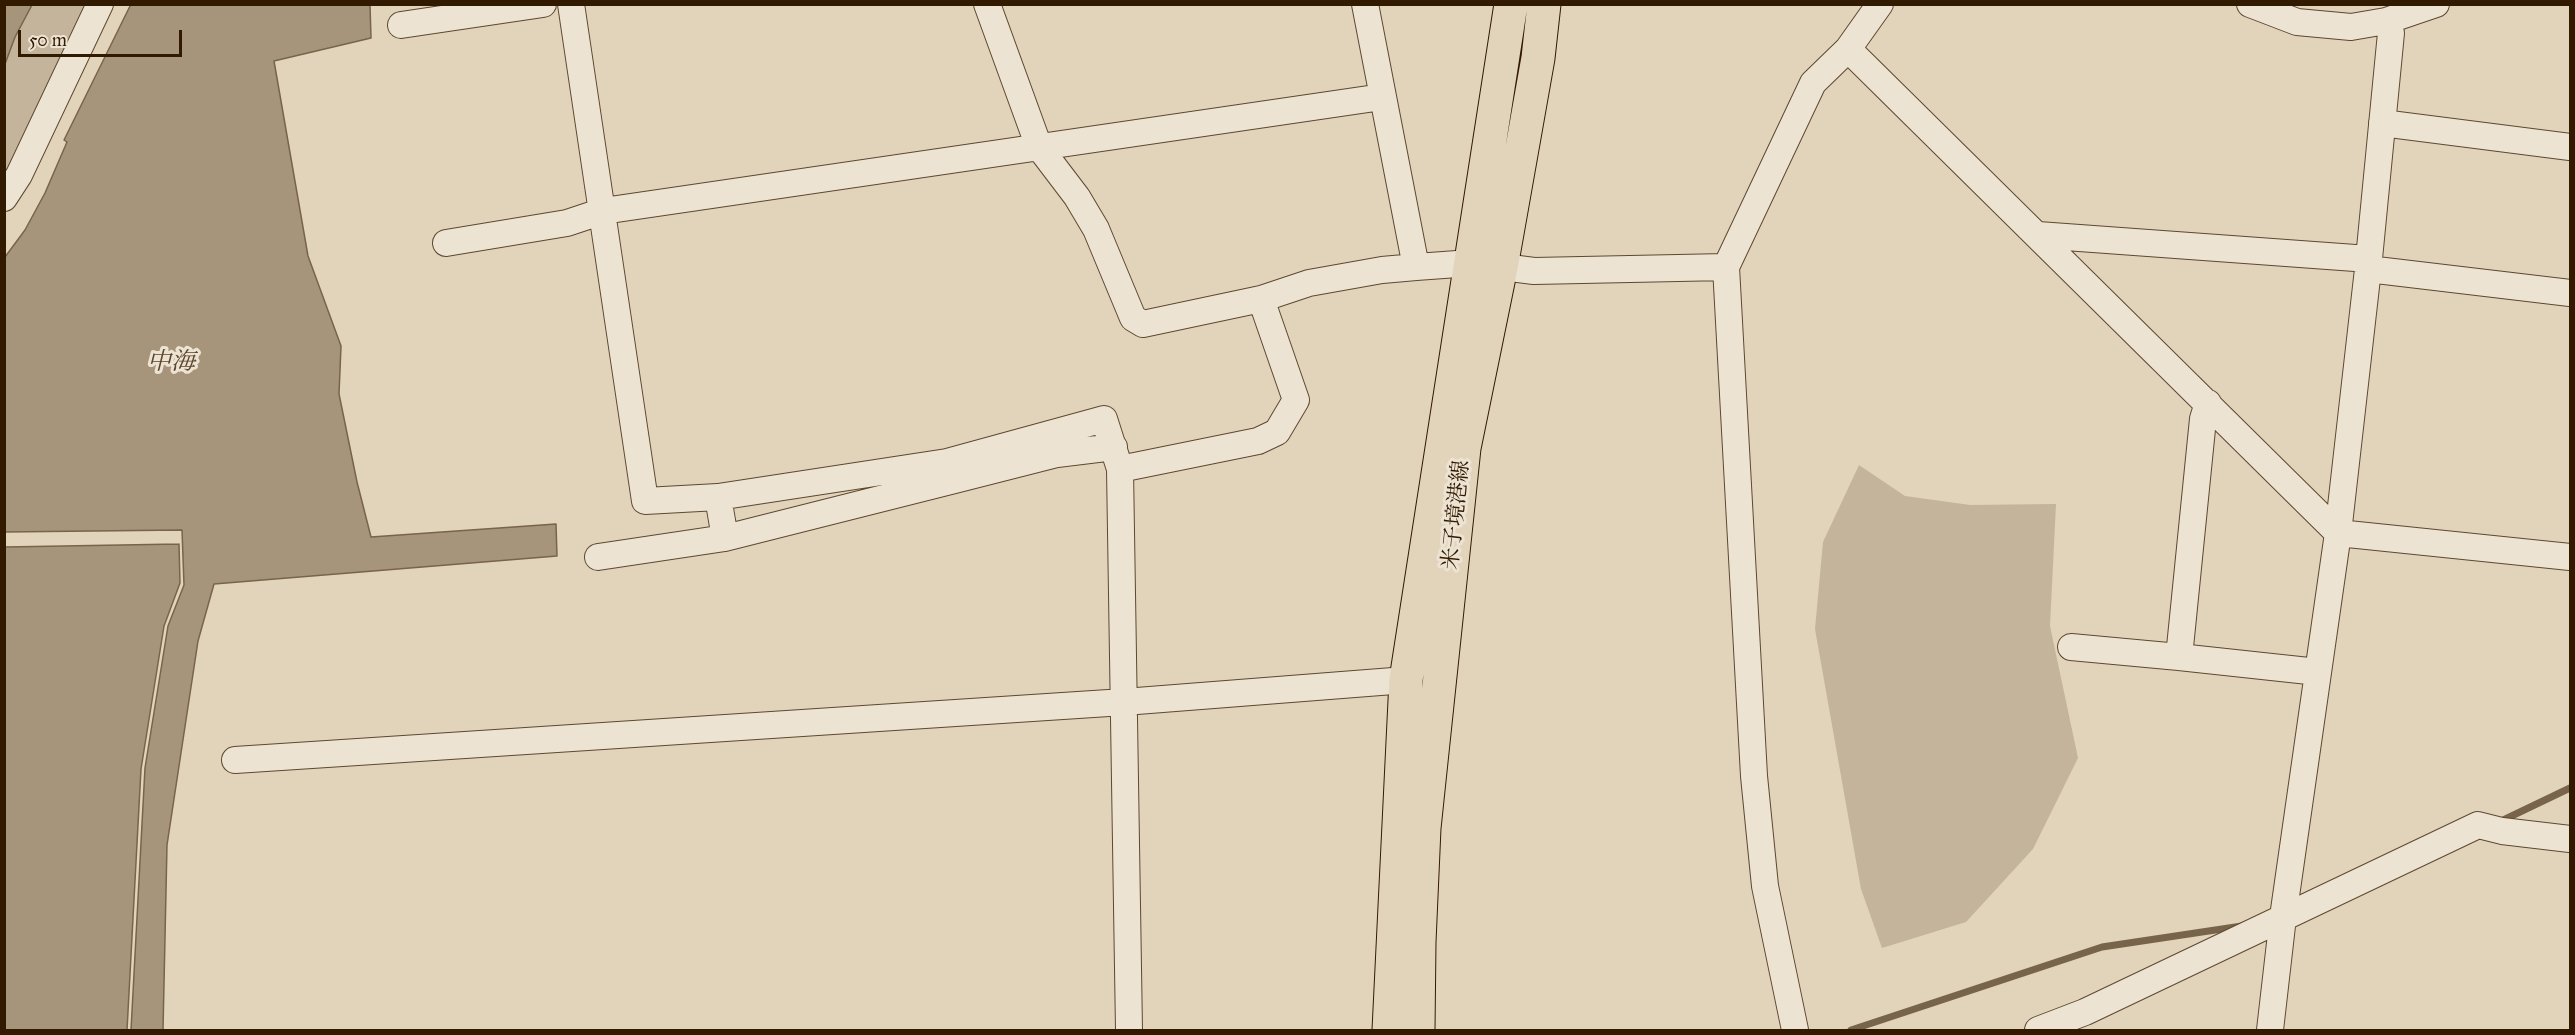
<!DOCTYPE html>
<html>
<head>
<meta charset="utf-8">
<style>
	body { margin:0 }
	#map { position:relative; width:2575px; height:1035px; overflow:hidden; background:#e1d4bb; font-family:"IM FELL Great Primer",serif }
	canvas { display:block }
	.frame { position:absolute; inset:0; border:6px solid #321a00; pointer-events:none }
	.scale { position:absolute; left:18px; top:30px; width:164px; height:27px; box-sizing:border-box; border:3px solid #321a00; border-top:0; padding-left:8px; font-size:18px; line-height:21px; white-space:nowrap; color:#321a00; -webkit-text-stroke:4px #ece3d3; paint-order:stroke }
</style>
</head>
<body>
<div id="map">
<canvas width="2575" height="1035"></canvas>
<div class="frame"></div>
<div class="scale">50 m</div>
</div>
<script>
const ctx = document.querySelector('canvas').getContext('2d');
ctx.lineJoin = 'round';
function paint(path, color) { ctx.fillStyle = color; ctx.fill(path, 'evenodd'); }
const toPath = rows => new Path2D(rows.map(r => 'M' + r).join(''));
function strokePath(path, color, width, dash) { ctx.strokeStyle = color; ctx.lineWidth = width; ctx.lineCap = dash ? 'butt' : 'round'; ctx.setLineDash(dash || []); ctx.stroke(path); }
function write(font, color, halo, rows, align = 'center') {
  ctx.font = font + ' "IM FELL Great Primer","Noto Serif JP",serif'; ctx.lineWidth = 6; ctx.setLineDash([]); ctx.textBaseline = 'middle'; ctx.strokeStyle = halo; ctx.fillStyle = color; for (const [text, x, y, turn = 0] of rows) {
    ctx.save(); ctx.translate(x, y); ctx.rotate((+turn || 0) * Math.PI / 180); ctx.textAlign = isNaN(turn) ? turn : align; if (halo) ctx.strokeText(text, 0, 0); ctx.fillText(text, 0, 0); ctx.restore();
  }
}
paint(toPath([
	[5,5,94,5,5,187],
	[1859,465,1905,496,1970,505,2056,504,2050,626,2078,758,2033,849,1966,922,1882,948,1861,889,1815,629,1823,542]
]), '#c3b49b');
const water = toPath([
	[5,4,32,5,15,37,5,64,5,4],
	[131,4,370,5,371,38,274,61,308,256,341,346,339,394,357,482,371,537,556,524,557,556,214,584,198,641,167,845,163,1030,131,1030,145,768,168,626,184,585,182,530,4,532,5,257,25,230,45,193,67,142,64,140,131,4],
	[179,544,180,583,164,626,141,769,127,1030,5,1030,5,547,179,544]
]);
paint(water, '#a6957b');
strokePath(water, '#78644a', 1.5);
strokePath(toPath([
	[2497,823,2570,788],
	[1851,1030,2102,947,2242,926]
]), '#78644a', 7);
const minor = toPath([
	[571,4,645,501,718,497,947,462,1104,419,1120,469,1129,1030],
	[987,4,1039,147,1077,197,1096,229,1133,318,1143,324,1261,299,1309,283,1382,270,1416,267],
	[1365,4,1416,267,1471,263,1534,271,1726,267],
	[2250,4,2297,22,2351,27,2386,21,2436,4],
	[401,25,543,4],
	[1848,49,2338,533,2570,557],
	[2382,123,2570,147],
	[4,198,19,175,100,4],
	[2038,235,2369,259],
	[446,243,567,223,603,211,1382,97],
	[2368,269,2570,293],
	[2208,403,2203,419,2179,657,2318,672],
	[948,465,951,481,1057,454,1114,447],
	[1120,469,1258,441,1277,432,1296,400,1261,299],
	[718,497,725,538,951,481],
	[598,557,725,538],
	[2071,647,2179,657],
	[235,760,1124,702,1406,680],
	[1795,1030,1765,886,1754,776,1726,267,1813,83,1848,49,1880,4],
	[2038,1030,2085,1012,2478,825,2502,831,2570,839],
	[2270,1030,2283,917,2338,533,2368,269,2391,33,2386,21]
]);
const primary = toPath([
	[1389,1030,1406,680,1511,4],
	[1418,1030,1419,942,1424,828,1464,448,1501,267,1538,58,1544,4]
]);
strokePath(minor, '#5e482f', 28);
strokePath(primary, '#321a00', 35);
strokePath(minor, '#ece3d3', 26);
strokePath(primary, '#e1d4bb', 33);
write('22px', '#321a00', '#ece3d3', [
	["米子境港線",1457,515,-84]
]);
write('italic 24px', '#5b452b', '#ece3d3', [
	["中海",171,363]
]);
</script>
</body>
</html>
